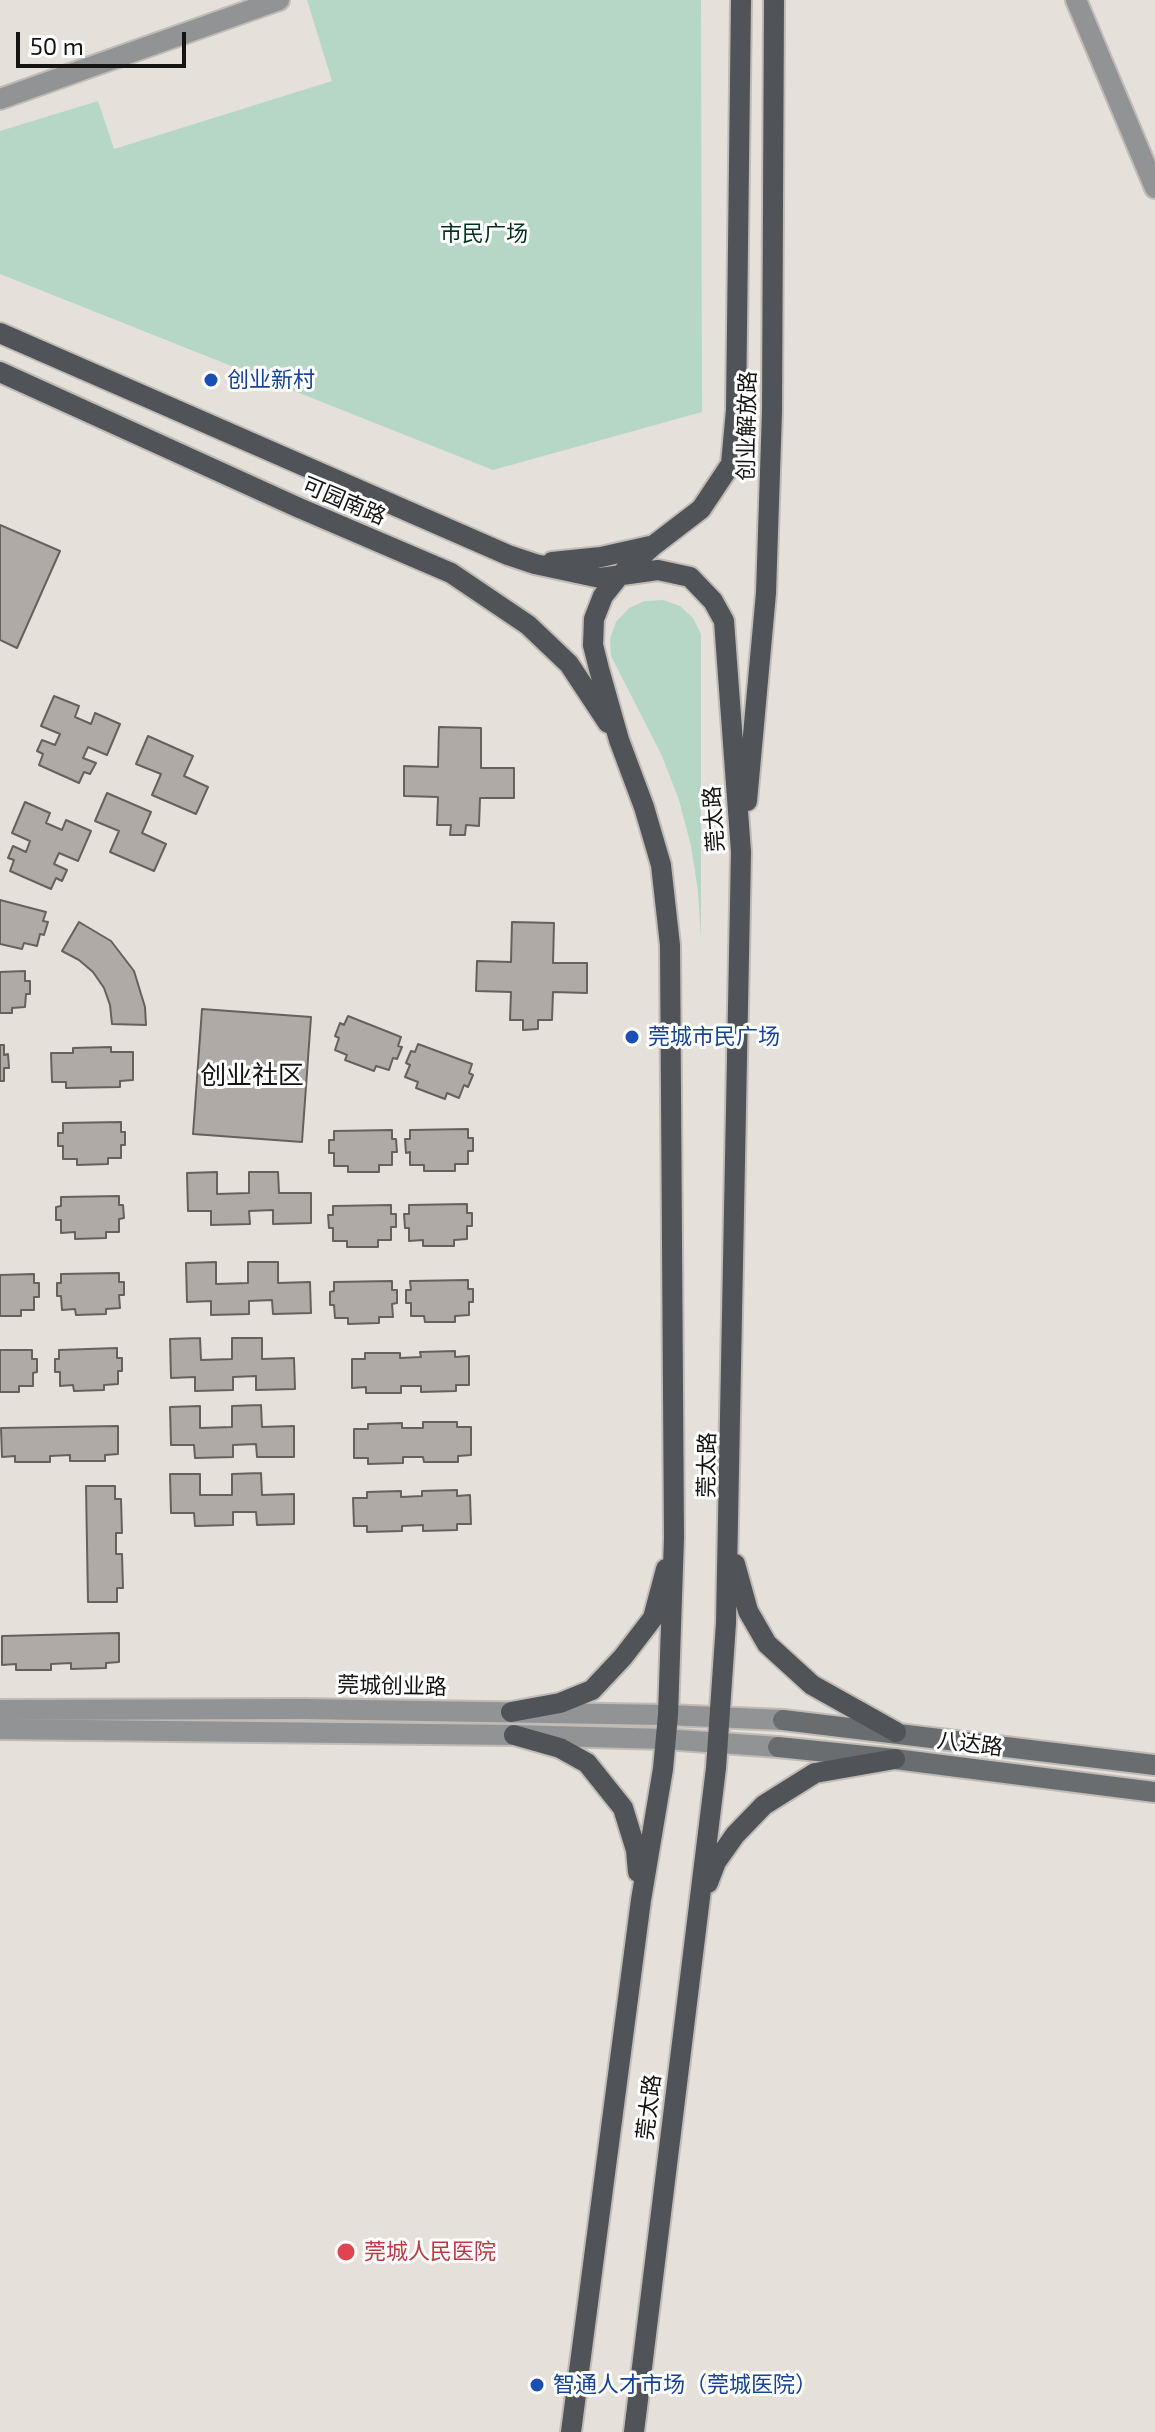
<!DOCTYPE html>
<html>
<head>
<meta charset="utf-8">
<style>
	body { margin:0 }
	#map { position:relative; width:1155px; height:2432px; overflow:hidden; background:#e5e0da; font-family:"Exo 2",sans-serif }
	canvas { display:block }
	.scale { position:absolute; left:16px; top:32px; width:170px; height:36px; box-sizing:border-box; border:4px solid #161413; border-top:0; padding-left:10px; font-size:24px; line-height:28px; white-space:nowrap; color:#161413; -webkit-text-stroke:6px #fff; paint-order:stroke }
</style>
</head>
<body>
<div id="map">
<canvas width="1155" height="2432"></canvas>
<div class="scale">50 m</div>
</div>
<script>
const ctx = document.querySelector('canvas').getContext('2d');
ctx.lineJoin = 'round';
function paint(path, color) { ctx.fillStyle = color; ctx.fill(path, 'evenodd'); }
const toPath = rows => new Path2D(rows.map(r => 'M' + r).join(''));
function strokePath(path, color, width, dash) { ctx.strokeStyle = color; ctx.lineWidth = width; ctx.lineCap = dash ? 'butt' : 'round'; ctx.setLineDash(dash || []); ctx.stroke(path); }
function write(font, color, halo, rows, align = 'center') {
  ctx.font = font + ' "Exo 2","Noto Sans SC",sans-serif'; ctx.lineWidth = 6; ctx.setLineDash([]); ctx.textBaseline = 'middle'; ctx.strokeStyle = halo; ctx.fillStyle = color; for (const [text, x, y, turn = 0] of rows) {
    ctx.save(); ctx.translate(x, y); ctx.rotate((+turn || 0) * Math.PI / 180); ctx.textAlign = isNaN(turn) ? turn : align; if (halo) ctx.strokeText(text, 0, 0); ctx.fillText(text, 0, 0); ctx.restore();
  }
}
paint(toPath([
	[307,0,701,0,702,412,493,470,0,274,0,131,98,101,114,149,332,81],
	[663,600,680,606,693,618,701,634,701,939,698,892,691,846,679,800,662,756,611,656,610,639,616,622,629,608,645,601]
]), '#b7d7c6');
const building = toPath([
	[0,525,60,551,17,648,0,640,0,525],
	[54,696,79,706,75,717,91,724,95,713,120,724,107,755,88,747,83,758,96,763,90,774,84,772,79,783,39,765,43,754,37,751,42,740,55,745,60,734,41,726,54,696],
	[439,727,481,728,481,768,514,768,514,798,480,798,479,826,466,825,465,835,450,835,451,825,437,825,438,797,404,796,404,766,438,767,439,727],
	[148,736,193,756,184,776,208,787,196,814,152,795,161,774,136,764,148,736],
	[107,793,151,812,142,833,166,844,154,871,110,852,119,831,95,821,107,793],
	[25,802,50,813,46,823,62,830,66,820,91,831,78,861,59,853,54,864,67,870,62,881,56,878,51,889,10,871,14,860,8,858,13,846,26,852,30,841,12,833,25,802],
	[0,900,46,912,43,921,48,922,44,935,40,934,37,946,24,943,22,949,0,944,0,900],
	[79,922,111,941,134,971,145,1007,146,1025,112,1024,110,1005,104,988,93,972,79,960,62,951,79,922],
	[512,922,554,923,553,963,587,963,587,993,553,992,552,1020,538,1020,538,1029,523,1030,523,1020,510,1020,511,992,476,991,477,961,511,962,512,922],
	[25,971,25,981,30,981,30,994,26,994,25,1007,12,1008,12,1013,0,1013,0,972,25,971],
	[202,1009,311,1017,302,1142,193,1134,202,1009],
	[348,1016,401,1037,398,1046,402,1047,397,1059,393,1058,389,1070,376,1066,374,1071,345,1060,347,1055,335,1050,339,1038,335,1036,340,1023,344,1025,348,1016],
	[418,1044,472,1064,469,1073,473,1075,468,1087,464,1085,459,1098,447,1093,445,1099,416,1088,418,1082,405,1077,410,1065,406,1063,411,1051,415,1052,418,1044],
	[0,1045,4,1045,4,1055,8,1054,9,1068,4,1068,4,1081,0,1081,0,1045],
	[111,1047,111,1052,133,1052,133,1080,120,1081,120,1087,66,1088,66,1082,52,1082,51,1053,73,1053,73,1048,111,1047],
	[121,1122,121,1132,125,1132,125,1145,121,1145,121,1158,108,1158,108,1164,77,1165,77,1159,63,1159,63,1146,58,1146,58,1133,63,1133,63,1123,121,1122],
	[468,1129,468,1138,473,1138,473,1151,468,1151,468,1164,455,1164,455,1171,424,1171,424,1165,410,1165,410,1152,406,1153,405,1139,410,1139,410,1130,468,1129],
	[392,1130,392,1139,396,1139,397,1152,392,1152,392,1165,379,1165,379,1172,348,1172,348,1166,334,1166,334,1153,329,1153,329,1140,334,1140,334,1131,392,1130],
	[217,1172,217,1194,249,1193,249,1172,278,1172,279,1193,311,1193,311,1223,273,1224,273,1210,249,1211,250,1224,211,1225,211,1211,188,1211,187,1173,217,1172],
	[119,1196,119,1205,123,1205,124,1218,119,1219,119,1232,106,1232,106,1238,75,1239,75,1232,61,1233,61,1220,56,1220,56,1207,61,1206,61,1197,119,1196],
	[467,1204,467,1213,472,1213,472,1226,467,1226,467,1239,454,1240,454,1246,423,1246,423,1240,409,1241,409,1228,405,1228,404,1214,409,1214,409,1205,467,1204],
	[391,1205,391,1214,396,1214,396,1227,391,1227,391,1240,378,1240,378,1247,347,1247,347,1241,333,1241,333,1228,329,1228,328,1215,333,1215,333,1206,391,1205],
	[216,1262,216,1284,248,1283,248,1262,278,1262,278,1283,310,1282,311,1313,273,1314,272,1300,249,1301,249,1314,211,1315,211,1301,187,1302,186,1263,216,1262],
	[119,1273,119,1282,124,1282,124,1295,119,1295,120,1308,106,1309,106,1314,76,1315,75,1309,62,1310,61,1296,57,1296,57,1283,61,1283,61,1274,119,1273],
	[34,1274,34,1283,39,1283,39,1297,34,1297,34,1310,21,1310,21,1316,0,1316,0,1275,34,1274],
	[468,1280,468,1289,473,1289,473,1302,469,1302,469,1315,455,1316,455,1322,425,1322,424,1316,411,1316,411,1303,406,1303,406,1290,411,1290,410,1281,468,1280],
	[392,1281,392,1290,397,1290,397,1303,392,1304,393,1317,379,1317,379,1323,348,1324,348,1318,335,1318,334,1305,330,1305,330,1292,334,1291,334,1282,392,1281],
	[200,1338,201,1360,232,1359,232,1338,262,1338,262,1359,294,1358,295,1389,256,1390,256,1376,233,1377,233,1390,195,1391,195,1377,171,1378,170,1339,200,1338],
	[117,1348,117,1358,122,1358,122,1371,118,1371,118,1384,104,1385,104,1390,74,1391,73,1385,60,1386,60,1372,55,1372,55,1359,59,1359,59,1350,117,1348],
	[0,1350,32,1350,32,1359,37,1359,37,1372,33,1373,33,1386,19,1386,19,1392,0,1392,0,1350],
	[455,1351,455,1357,469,1356,469,1385,456,1385,456,1391,421,1392,421,1386,401,1386,401,1393,366,1393,366,1387,352,1388,352,1359,365,1359,365,1353,400,1353,400,1358,421,1357,420,1352,455,1351],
	[261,1405,262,1427,294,1426,294,1457,257,1457,256,1444,233,1445,233,1457,195,1458,194,1445,171,1445,170,1407,200,1406,200,1428,232,1427,232,1406,261,1405],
	[423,1422,457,1422,457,1427,471,1427,471,1455,458,1456,458,1462,424,1462,423,1457,403,1457,403,1463,368,1464,368,1458,354,1458,354,1429,368,1429,368,1424,402,1423,402,1428,423,1428,423,1422],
	[118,1426,118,1454,105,1455,105,1461,70,1461,70,1455,50,1456,50,1462,15,1462,15,1456,2,1457,1,1428,118,1426],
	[261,1473,262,1495,294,1494,294,1524,257,1525,256,1512,233,1512,233,1525,195,1526,194,1513,171,1513,170,1474,200,1474,200,1495,232,1495,232,1474,261,1473],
	[86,1486,115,1486,115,1499,121,1499,122,1533,116,1533,116,1554,122,1554,123,1588,117,1588,117,1602,88,1602,86,1486],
	[457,1490,457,1496,470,1495,471,1524,457,1524,457,1530,423,1531,423,1525,402,1526,402,1531,367,1532,367,1526,354,1526,353,1498,367,1498,367,1492,401,1491,401,1497,422,1496,422,1491,457,1490],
	[119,1633,119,1662,106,1663,106,1668,71,1669,71,1663,51,1664,51,1670,16,1670,16,1664,2,1665,2,1636,119,1633]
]);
paint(building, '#afaaa5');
strokePath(building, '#66615d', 2);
const minor = toPath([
	[1076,0,1155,188],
	[0,99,279,0]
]);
const tertiary = toPath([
	[0,1710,304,1709,668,1715,783,1720],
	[0,1729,514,1735,665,1739,778,1747]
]);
const secondary = toPath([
	[783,1720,1155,1765],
	[778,1747,895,1759,1155,1792]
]);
const primary = toPath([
	[0,333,508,555,535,564,600,578,658,570,690,577,713,601,724,621,741,852,726,1623,716,1768,634,2432],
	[0,372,297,507,451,573,528,625,569,664,608,723],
	[552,562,601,557,650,546],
	[747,801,766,593,772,411,774,0],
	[735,1564,748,1611,767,1644,812,1685,896,1732],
	[511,1712,560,1703,592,1690,623,1657,653,1618,666,1569],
	[514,1735,560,1748,587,1763,623,1808,636,1850,638,1872],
	[708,1883,716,1862,735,1835,764,1805,815,1773,895,1759],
	[571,2432,641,1900,663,1769,668,1715,674,1538,670,945,661,865,644,807,619,740,599,669,593,645,594,619,603,596,619,576,654,545,701,509,731,464,736,410,741,0]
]);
strokePath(minor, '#c0bbb6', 24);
strokePath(tertiary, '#c0bbb6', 24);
strokePath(secondary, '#c0bbb6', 24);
strokePath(primary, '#c0bbb6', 24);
strokePath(minor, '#919395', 20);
strokePath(tertiary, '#919395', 20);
strokePath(secondary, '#6a6d70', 20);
strokePath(primary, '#505357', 20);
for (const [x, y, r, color] of [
	[211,380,8,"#1a4fb4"],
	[632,1037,8,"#1a4fb4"],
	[346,2252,10,"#e0444e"],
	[537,2385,8,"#1a4fb4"]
]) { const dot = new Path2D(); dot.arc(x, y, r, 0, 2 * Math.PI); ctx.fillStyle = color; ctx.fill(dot); strokePath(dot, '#fff', 3); }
write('22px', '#003220', '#fff', [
	["市民广场",484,234]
]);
write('22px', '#164399', '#fff', [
	["创业新村",227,380],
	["莞城市民广场",648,1037],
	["智通人才市场（莞城医院）",553,2385]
], 'left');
write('22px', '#161413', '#fff', [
	["创业解放路",747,426,-89],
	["可园南路",344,501,23],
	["莞太路",714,819,-94],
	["莞太路",707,1465,-89],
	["莞城创业路",392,1686,1],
	["八达路",970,1744,7],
	["莞太路",649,2107,-83]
]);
write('22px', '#be3a42', '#fff', [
	["莞城人民医院",364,2252]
], 'left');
write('26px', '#161413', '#fff', [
	["创业社区",252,1075]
]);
</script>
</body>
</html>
